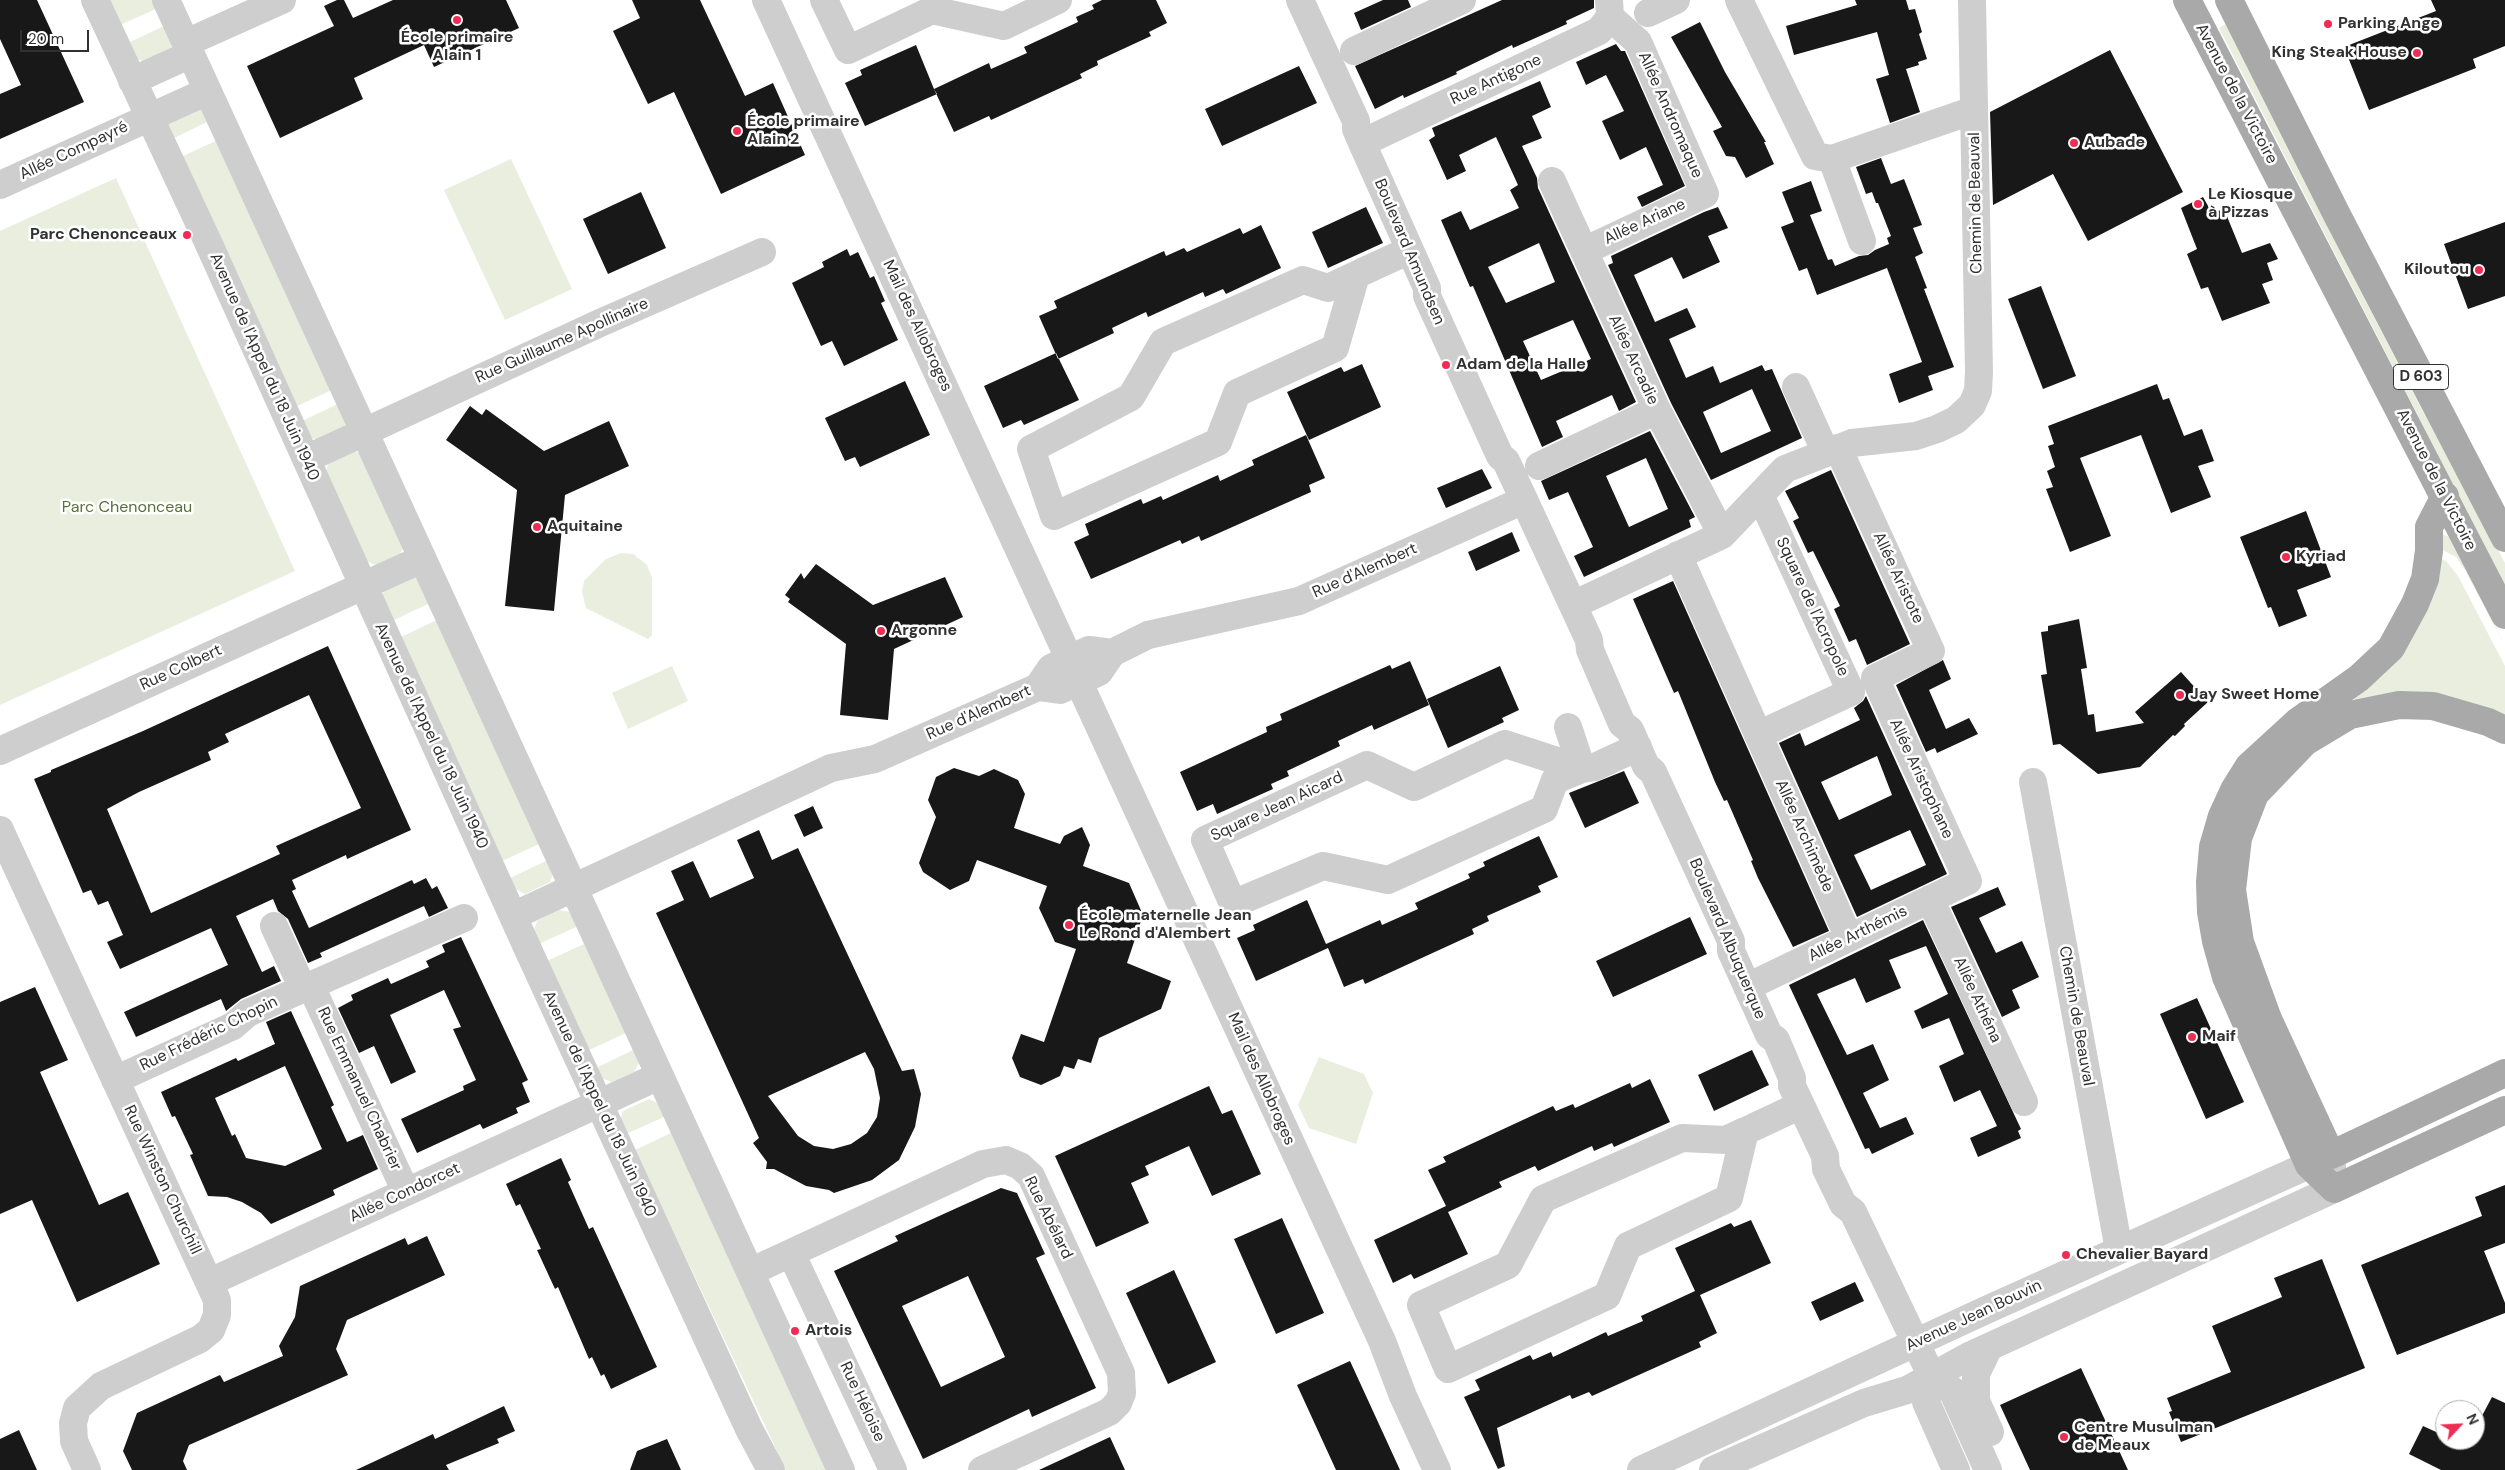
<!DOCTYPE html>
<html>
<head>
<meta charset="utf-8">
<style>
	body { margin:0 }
	#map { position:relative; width:2505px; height:1470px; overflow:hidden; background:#fff; font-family:"DM Sans",sans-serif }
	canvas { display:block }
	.north { position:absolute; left:2435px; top:1400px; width:50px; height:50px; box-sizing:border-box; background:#fff; border:1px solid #adadad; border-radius:50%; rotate:65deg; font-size:14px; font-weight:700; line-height:20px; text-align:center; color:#313131 }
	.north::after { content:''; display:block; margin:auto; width:18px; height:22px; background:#ee2c54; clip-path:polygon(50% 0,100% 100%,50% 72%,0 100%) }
	.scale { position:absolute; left:20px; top:30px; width:69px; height:22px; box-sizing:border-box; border:2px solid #313131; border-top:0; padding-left:6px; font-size:15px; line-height:18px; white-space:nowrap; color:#313131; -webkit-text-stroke:4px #fff; paint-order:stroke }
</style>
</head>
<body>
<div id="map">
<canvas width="2505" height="1470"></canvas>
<div class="north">N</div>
<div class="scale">20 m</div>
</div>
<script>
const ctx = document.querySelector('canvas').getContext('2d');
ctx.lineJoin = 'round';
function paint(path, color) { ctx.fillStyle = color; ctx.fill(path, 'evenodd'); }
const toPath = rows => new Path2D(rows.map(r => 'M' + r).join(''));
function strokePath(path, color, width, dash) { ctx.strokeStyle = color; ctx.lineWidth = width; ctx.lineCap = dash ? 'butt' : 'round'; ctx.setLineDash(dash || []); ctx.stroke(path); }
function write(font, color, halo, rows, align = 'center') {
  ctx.font = font + ' "DM Sans",sans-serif'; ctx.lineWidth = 5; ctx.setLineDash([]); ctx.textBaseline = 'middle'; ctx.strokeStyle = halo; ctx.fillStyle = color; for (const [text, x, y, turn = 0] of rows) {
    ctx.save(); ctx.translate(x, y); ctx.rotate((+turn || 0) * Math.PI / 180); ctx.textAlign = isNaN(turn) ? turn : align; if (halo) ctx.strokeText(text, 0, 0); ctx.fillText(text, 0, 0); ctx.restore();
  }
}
paint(toPath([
	[109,0,155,0,158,8,120,25],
	[2229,22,2326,224,2421,408,2505,563,2505,585,2219,28],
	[164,26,172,44,170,52,145,62,137,59,130,42],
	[201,109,207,122,174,138,166,123],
	[220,139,334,389,295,407,181,157],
	[511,159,572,289,505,320,444,190],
	[116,178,295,571,0,705,0,231],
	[338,404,346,423,341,431,319,441,307,436,300,422],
	[353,450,362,455,405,544,399,557,378,566,366,561,325,475,329,461],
	[2442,534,2451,538,2505,646,2465,570,2456,557,2437,547],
	[621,553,633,554,647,565,652,578,652,635,648,639,586,608,582,592,584,581,606,559],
	[2437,557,2446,561,2458,576,2505,666,2505,720,2357,706,2351,693],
	[408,576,418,578,430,603,392,621,382,597,385,587],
	[439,619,539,844,502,861,401,637],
	[672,666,688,701,628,729,612,693],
	[548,860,553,873,550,882,525,894,514,888,510,878],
	[559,910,570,912,578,926,539,944,534,931,537,921],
	[584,944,626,1033,589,1050,547,961],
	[633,1050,639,1063,634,1072,612,1082,601,1078,596,1068],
	[1319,1057,1364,1074,1373,1093,1356,1144,1309,1128,1298,1105],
	[649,1099,657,1103,664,1117,626,1134,620,1121,623,1111],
	[671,1133,829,1470,786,1470,635,1150]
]), '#e9eede');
paint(toPath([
	[0,0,37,0,84,102,0,139,0,94,21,85,0,39],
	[337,0,344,0,353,18,393,0,506,0,519,28,434,67,424,45,354,78,363,99,280,138,247,66,334,26,324,6],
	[632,0,700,0,745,96,773,83,805,155,721,194,674,92,648,104,613,31,640,18],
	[1102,0,1156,0,1167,23,1149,32,1151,36,1097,61,1098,65,1080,74,1082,78,991,120,989,116,954,132,934,89,937,94,865,126,845,83,862,75,860,70,916,45,934,89,989,63,991,69,1027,53,1024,47,1078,22,1076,17,1094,9,1092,5],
	[1383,0,1408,0,1411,7,1361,30,1354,13],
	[1502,0,1594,0,1594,8,1566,21,1567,24,1513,48,1512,45,1456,72,1457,74,1404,98,1403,95,1375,109,1355,66],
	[1855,0,1906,0,1909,10,1915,9,1922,32,1919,34,1927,59,1918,62,1919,65,1906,69,1920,112,1890,123,1876,79,1889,75,1877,32,1794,55,1786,26,1857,5],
	[2431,0,2505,0,2505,46,2473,59,2476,68,2369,110,2344,47,2436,11],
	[1700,22,1725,72,1766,142,1764,142,1774,164,1746,178,1735,157,1726,156,1713,131,1722,127,1671,37],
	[1616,44,1621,51,1625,51,1685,186,1642,207,1637,197,1663,185,1646,147,1620,160,1602,121,1624,111,1606,75,1586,85,1576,62],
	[2110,50,2183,192,2088,241,2053,174,1993,205,1990,112],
	[1299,66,1317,103,1222,146,1205,109],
	[1540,81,1551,107,1532,116,1542,138,1522,146,1537,178,1538,188,1636,402,1619,411,1612,395,1556,421,1563,437,1542,447,1473,286,1470,287,1441,220,1461,211,1470,230,1519,208,1510,190,1518,185,1496,137,1459,155,1466,171,1447,180,1429,140,1435,136,1432,128],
	[1539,243,1555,282,1506,303,1488,267],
	[1573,320,1591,359,1541,380,1523,341],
	[1881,158,1891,184,1904,179,1922,225,1913,228,1923,253,1915,257,1927,288,1924,289,1954,367,1928,376,1933,390,1899,403,1889,374,1922,362,1887,268,1817,295,1807,268,1799,271,1781,227,1794,222,1782,192,1811,181,1822,211,1810,215,1828,260,1832,259,1835,266,1859,256,1868,255,1875,250,1889,244,1887,238,1891,236,1878,203,1876,203,1872,192,1866,194,1856,167],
	[641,192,666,248,608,274,583,219],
	[2203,197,2212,213,2224,209,2242,253,2270,243,2278,259,2267,263,2273,280,2262,284,2270,303,2222,321,2208,287,2201,289,2187,254,2197,249,2181,208],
	[1366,207,1383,243,1328,268,1312,232],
	[1718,207,1728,228,1708,236,1720,262,1683,279,1672,257,1634,275,1655,322,1687,308,1696,327,1669,339,1686,378,1713,366,1720,383,1762,365,1765,371,1772,369,1802,438,1711,480,1671,403,1608,265,1613,263,1611,256,1704,212],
	[1752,389,1771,431,1721,453,1703,412],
	[2505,222,2505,296,2468,309,2444,244],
	[1261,225,1281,268,1226,294,1223,289,1205,297,1203,292,1148,317,1146,312,1112,328,1114,333,1058,359,1039,316,1057,308,1054,301,1164,251,1166,256,1184,248,1187,252,1240,228,1243,234],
	[847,249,850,256,858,252,870,278,874,276,885,301,881,303,898,340,844,366,832,341,821,346,792,283,824,267,822,262],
	[2041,286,2076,376,2043,389,2008,299],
	[1056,353,1079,400,1024,425,1021,420,1003,428,984,386],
	[1362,364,1381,407,1309,440,1287,392,1341,367,1344,372],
	[905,381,930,435,860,467,855,457,845,461,825,418],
	[2157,384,2163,400,2169,398,2184,436,2202,429,2214,461,2198,466,2211,497,2171,513,2141,435,2080,458,2111,536,2070,552,2046,489,2053,487,2047,471,2055,467,2048,446,2054,444,2048,426],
	[470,406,482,415,486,409,544,451,609,421,629,466,565,495,554,611,505,606,517,490,446,440],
	[1650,431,1695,517,1689,520,1691,527,1584,577,1574,556,1593,547,1568,492,1549,500,1541,481],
	[1646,458,1668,509,1629,527,1606,476],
	[1306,435,1325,478,1309,485,1311,492,1201,541,1199,536,1182,544,1180,540,1091,579,1074,542,1089,535,1085,524,1141,499,1143,504,1161,496,1163,500,1218,475,1220,481,1254,465,1252,460],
	[1482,469,1492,488,1446,508,1437,488],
	[1831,470,1910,644,1867,665,1856,639,1849,642,1834,609,1840,606,1813,551,1808,553,1793,521,1799,518,1785,491],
	[2306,511,2331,577,2297,590,2307,616,2279,627,2271,607,2268,608,2240,537],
	[1512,532,1520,551,1476,571,1468,552],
	[816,564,873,605,945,577,963,617,894,649,888,720,840,715,846,644,788,602,790,599,785,595,801,573,804,579],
	[1673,581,1829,931,1793,947,1758,878,1751,861,1753,860,1727,800,1724,801,1715,782,1678,691,1674,693,1633,599],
	[2079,619,2087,668,2081,669,2088,715,2094,714,2096,732,2144,723,2135,712,2181,672,2208,702,2184,724,2185,726,2175,736,2173,735,2140,767,2098,774,2060,744,2053,745,2041,675,2047,674,2041,632,2048,631,2048,626],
	[328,646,411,830,347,859,346,855,292,880,296,889,292,891,309,928,412,880,414,884,426,878,432,889,437,886,448,908,429,917,424,906,320,953,322,957,308,963,288,919,278,911,273,899,236,916,262,972,274,966,281,981,241,999,226,1011,221,999,136,1037,124,1012,228,965,211,928,120,969,107,942,123,935,108,901,98,905,91,890,83,893,34,779,51,772,51,770,143,731],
	[309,695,361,808,276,846,280,854,151,913,107,809,139,792,211,760,208,752,229,742,225,734],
	[1943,660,1951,679,1929,690,1946,729,1969,718,1978,734,1937,753,1935,748,1926,752,1896,685],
	[1410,661,1429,705,1374,730,1372,725,1338,741,1340,746,1287,771,1289,776,1271,784,1273,789,1217,814,1213,804,1197,811,1180,772,1267,732,1266,727,1282,720,1280,714,1390,665,1392,669],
	[1500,666,1519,710,1502,718,1504,722,1448,748,1427,699],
	[1866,696,1947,874,1857,917,1779,743,1800,733,1805,746,1860,720,1854,708,1863,701],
	[1877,756,1892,795,1839,820,1821,782],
	[1910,830,1926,865,1871,890,1854,855],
	[954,768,979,776,994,769,1018,780,1025,794,1014,828,1060,844,1064,836,1082,827,1090,845,1083,866,1129,883,1143,915,1127,963,1171,981,1161,1009,1099,1038,1091,1063,1078,1059,1074,1069,1064,1066,1060,1076,1041,1085,1020,1077,1012,1058,1021,1034,1044,1042,1076,949,1055,942,1039,908,1047,886,977,860,969,881,950,890,923,872,919,863,936,817,928,800,936,777],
	[1624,771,1639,803,1585,828,1569,793],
	[813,806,823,828,804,837,794,815],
	[759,830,772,860,798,848,902,1071,914,1069,921,1094,915,1127,899,1160,872,1180,834,1193,829,1190,806,1186,774,1169,766,1169,767,1162,753,1143,759,1138,656,913,684,900,671,871,693,861,710,898,754,878,737,840],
	[865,1052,874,1069,880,1098,877,1117,867,1133,851,1144,833,1149,814,1146,798,1136,768,1096],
	[1539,836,1558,877,1538,886,1541,892,1487,916,1489,921,1472,929,1474,934,1365,984,1363,979,1344,987,1328,948,1256,981,1237,938,1255,930,1253,925,1307,900,1326,944,1380,920,1382,925,1418,909,1415,903,1470,878,1468,874,1485,866,1483,862],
	[1998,887,2006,905,1979,918,1996,953,2022,941,2039,977,2012,990,2020,1008,2002,1017,1951,907],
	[1690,917,1707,954,1613,997,1596,961],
	[1923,920,2021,1129,2018,1131,2021,1138,1978,1157,1970,1138,1997,1126,1980,1090,1954,1102,1939,1066,1964,1054,1949,1018,1922,1029,1914,1011,1948,994,1926,946,1889,960,1901,988,1866,1003,1855,978,1817,994,1847,1055,1873,1044,1889,1080,1863,1093,1880,1128,1906,1117,1914,1134,1872,1154,1869,1148,1865,1149,1789,985],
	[461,937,528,1080,522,1083,530,1102,516,1108,518,1113,483,1129,480,1124,417,1153,401,1119,464,1090,463,1086,476,1080,453,1029,461,1027,444,990,390,1015,416,1072,391,1084,374,1046,359,1053,338,1008,353,1000,351,995,388,978,391,984,429,967,426,961,445,952,442,945],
	[35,987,68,1060,40,1072,99,1205,128,1192,160,1264,77,1302,32,1200,0,1214,0,1002],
	[2197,998,2244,1102,2206,1119,2160,1014],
	[291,1011,334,1105,331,1107,347,1142,363,1135,378,1169,333,1190,335,1195,271,1224,261,1213,242,1202,227,1197,208,1196,190,1155,193,1154,175,1116,172,1117,161,1092,236,1058,238,1061,275,1044,266,1022],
	[285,1066,322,1149,285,1166,246,1158,235,1134,232,1136,215,1098],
	[1752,1050,1769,1085,1714,1111,1698,1075],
	[1650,1079,1670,1122,1614,1147,1612,1143,1594,1151,1592,1146,1538,1171,1535,1166,1499,1182,1502,1187,1448,1212,1468,1254,1414,1279,1411,1274,1393,1283,1374,1240,1446,1206,1428,1170,1446,1162,1443,1157,1553,1106,1556,1111,1573,1104,1575,1108,1630,1083,1632,1088],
	[1209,1086,1222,1114,1232,1110,1261,1174,1212,1196,1189,1146,1145,1166,1149,1175,1131,1183,1149,1223,1096,1247,1055,1156],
	[561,1158,571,1180,568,1182,589,1229,593,1227,657,1367,611,1389,604,1374,601,1376,592,1357,589,1359,558,1287,555,1289,537,1250,541,1249,520,1204,516,1206,506,1184],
	[2505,1185,2505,1243,2484,1251,2505,1303,2505,1313,2397,1355,2361,1265,2482,1216,2475,1197],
	[1001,1188,1017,1193,1045,1254,1036,1258,1096,1388,1032,1417,1029,1409,923,1459,834,1271,898,1241,895,1236],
	[968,1276,1005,1357,941,1387,902,1306],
	[1282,1218,1324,1313,1276,1334,1234,1239],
	[1751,1220,1771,1263,1700,1295,1717,1333,1699,1342,1701,1347,1592,1396,1589,1392,1572,1399,1570,1395,1497,1428,1505,1466,1498,1469,1464,1397,1480,1390,1475,1380,1530,1355,1533,1360,1551,1352,1553,1357,1606,1332,1608,1336,1643,1321,1641,1316,1695,1291,1675,1248,1731,1223,1734,1227],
	[427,1236,445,1275,347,1320,336,1349,348,1375,189,1445,183,1461,187,1470,132,1470,123,1451,137,1413,220,1375,224,1382,283,1356,279,1346,295,1317,300,1286,405,1238,408,1245],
	[2322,1259,2365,1368,2181,1442,2169,1412,2172,1411,2167,1398,2231,1372,2212,1326,2282,1297,2274,1278],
	[1174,1270,1216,1362,1168,1384,1126,1293],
	[1855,1282,1864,1301,1820,1321,1811,1302],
	[1350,1361,1400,1470,1336,1470,1297,1385],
	[2081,1368,2128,1470,2030,1470,2000,1405],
	[2492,1397,2505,1403,2505,1470,2441,1470,2409,1454,2423,1426,2445,1436,2445,1440,2452,1440,2466,1447,2469,1440,2475,1440,2475,1429],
	[504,1406,515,1431,497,1439,499,1443,446,1465,449,1470,356,1470,433,1434,435,1439],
	[19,1430,37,1470,0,1470,0,1439],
	[1110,1437,1125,1470,1039,1470],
	[667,1439,681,1470,630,1470,637,1451]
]), '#181818');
strokePath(toPath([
	[95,0,207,240,531,956,749,1429,771,1470],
	[166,0,841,1470],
	[766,0,1066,652],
	[824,0,848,50,932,10,1004,26,1058,0],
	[1300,0,1356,121,1356,129,1362,143,1427,288,1427,296,1500,456,1506,461,1589,640,1590,650,1622,724,1630,730,1646,766,1653,772,1731,941,1731,951,1769,1035,1776,1040,1792,1078,1792,1086,1825,1156,1826,1169,1843,1204,1853,1212,1932,1377,1952,1390,1988,1470],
	[1739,0,1815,156,1832,159,1974,110],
	[1648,13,1676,0],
	[186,43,282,0],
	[1354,51,1462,0],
	[132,81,191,54],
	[1362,143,1599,31,1610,17,1609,0],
	[1832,159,1862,241],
	[1552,181,1657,410,1722,535],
	[0,185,208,91],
	[1584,251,1705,194,1638,42,1610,17],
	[1356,275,1335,348,1237,393,1218,442,1054,516,1031,449,1131,397,1163,342,1303,280,1328,288,1356,275,1362,272,1410,250],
	[1796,387,1826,453],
	[306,459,600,323,762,252],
	[1539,466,1657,410],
	[1678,555,1849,938],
	[1573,605,1722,535,1785,469,1852,443,1916,436,1937,429,1956,420,1972,405,1978,391,1979,372,1972,0],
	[1038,687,1051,668,1089,650,1112,653],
	[1082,689,1382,1341,1403,1396,1437,1470],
	[1568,727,1582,769,1595,767,1638,747],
	[1758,735,1851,692,1760,495],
	[1505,744,1582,769,1555,780,1544,809,1388,880,1323,866,1233,904,1205,840,1367,765,1414,787,1505,744],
	[0,751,422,559],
	[2033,782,2119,1250],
	[0,830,217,1300,217,1315,211,1330,200,1339,101,1386,77,1408,73,1423,74,1441,87,1470],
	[1930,899,2024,1102],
	[513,916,831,768,875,759,1038,687,1060,690,1099,672,1112,653,1148,635,1299,601,1524,500],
	[274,926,303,989],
	[311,986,406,1192],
	[1747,987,1968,881,1875,678,1931,651,1838,448],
	[115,1080,233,1026,248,1013,464,918],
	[1745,1131,1729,1198,1628,1246,1607,1296,1448,1369,1421,1305,1508,1265,1543,1199,1682,1138,1726,1140,1745,1131,1752,1128,1801,1105],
	[791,1253,893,1470],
	[750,1272,983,1164,1006,1160,1020,1166,1031,1176,1121,1373,1122,1393,1118,1403,1109,1412,982,1470],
	[210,1282,659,1076],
	[1989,1347,1976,1374,1976,1401,1990,1432],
	[1932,1377,1926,1402,1956,1470],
	[1641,1470,1984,1311,2331,1155,2334,1189,1969,1356,1907,1390,1864,1403,1713,1470]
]), '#cecece', 28);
strokePath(toPath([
	[2187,0,2505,615],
	[2229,0,2337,215,2505,538],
	[2445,496,2429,527,2429,551,2425,579,2415,604,2391,648,2359,678,2297,722,2249,766,2234,790,2222,816,2213,847,2210,882,2211,912,2216,941,2226,977,2309,1165,2334,1189,2505,1110],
	[2505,730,2488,722,2433,706,2399,705,2350,715,2305,742,2255,794,2238,838,2232,890,2240,942,2268,1019,2331,1155,2505,1073]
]), '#a9a9a9', 28);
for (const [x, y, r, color] of [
	[457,20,5,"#ee2c54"],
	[2328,24,5,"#ee2c54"],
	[2417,53,5,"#ee2c54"],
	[737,131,5,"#ee2c54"],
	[2074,143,5,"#ee2c54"],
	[2198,204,5,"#ee2c54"],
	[187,235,5,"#ee2c54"],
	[2479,270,5,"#ee2c54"],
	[1446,365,5,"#ee2c54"],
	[537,527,5,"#ee2c54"],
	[2286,557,5,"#ee2c54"],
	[881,631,5,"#ee2c54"],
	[2180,695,5,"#ee2c54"],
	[1069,925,5,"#ee2c54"],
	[2192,1037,5,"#ee2c54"],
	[2066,1255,5,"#ee2c54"],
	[795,1331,5,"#ee2c54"],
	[2064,1437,5,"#ee2c54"]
]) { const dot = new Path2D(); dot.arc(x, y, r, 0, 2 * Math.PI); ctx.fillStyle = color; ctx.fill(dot); strokePath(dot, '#fff', 2); }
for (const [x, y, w] of [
	[2421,377,55]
]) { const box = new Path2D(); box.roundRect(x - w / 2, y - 12.5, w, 25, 4); ctx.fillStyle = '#fff'; ctx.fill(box); strokePath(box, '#313131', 1); }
write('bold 15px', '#313131', null, [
	["D 603",2421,377]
]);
write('bold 16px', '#313131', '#fff', [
	["Parking Ange",2338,24],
	["École primaire",457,38,"center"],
	["Alain 1",457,56,"center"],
	["King Steak House",2407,53,"right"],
	["École primaire",747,122],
	["Alain 2",747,140],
	["Aubade",2084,143],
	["Le Kiosque",2208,195],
	["à Pizzas",2208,213],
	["Parc Chenonceaux",177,235,"right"],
	["Kiloutou",2469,270,"right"],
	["Adam de la Halle",1456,365],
	["Aquitaine",547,527],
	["Kyriad",2296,557],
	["Argonne",891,631],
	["Jay Sweet Home",2190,695],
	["École maternelle Jean",1079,916],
	["Le Rond d'Alembert",1079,934],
	["Maif",2202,1037],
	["Chevalier Bayard",2076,1255],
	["Artois",805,1331],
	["Centre Musulman",2074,1428],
	["de Meaux",2074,1446]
], 'left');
write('16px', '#313131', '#fff', [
	["Rue Antigone",1496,80,-25],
	["Avenue de la Victoire",2236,94,62],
	["Allée Andromaque",1670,115,66],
	["Allée Compayré",74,151,-25],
	["Chemin de Beauval",1976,203,-91],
	["Allée Ariane",1645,222,-25],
	["Boulevard Amundsen",1409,252,67],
	["Mail des Allobroges",917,326,65],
	["Rue Guillaume Apollinaire",562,341,-24],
	["Allée Arcadie",1633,360,65],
	["Avenue de l'Appel du 18 Juin 1940",264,367,66],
	["Avenue de la Victoire",2436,480,63],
	["Rue d'Alembert",1365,571,-24],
	["Allée Aristote",1898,578,65],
	["Square de l'Acropole",1812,607,65],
	["Rue Colbert",181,668,-25],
	["Rue d'Alembert",979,713,-24],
	["Avenue de l'Appel du 18 Juin 1940",431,736,65],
	["Allée Aristophane",1921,779,65],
	["Square Jean Aicard",1277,807,-25],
	["Allée Archimède",1804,836,66],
	["Allée Arthémis",1858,934,-26],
	["Boulevard Albuquerque",1727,939,67],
	["Allée Athéna",1977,1000,65],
	["Chemin de Beauval",2076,1016,80],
	["Rue Frédéric Chopin",209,1034,-26],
	["Mail des Allobroges",1261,1079,66],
	["Rue Emmanuel Chabrier",359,1089,65],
	["Avenue de l'Appel du 18 Juin 1940",599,1104,65],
	["Rue Winston Churchill",162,1180,65],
	["Allée Condorcet",405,1193,-25],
	["Rue Abélard",1048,1218,64],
	["Avenue Jean Bouvin",1974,1316,-25],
	["Rue Héloise",862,1402,65]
]);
write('16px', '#5a6f3b', '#fff', [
	["Parc Chenonceau",127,508]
]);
</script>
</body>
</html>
